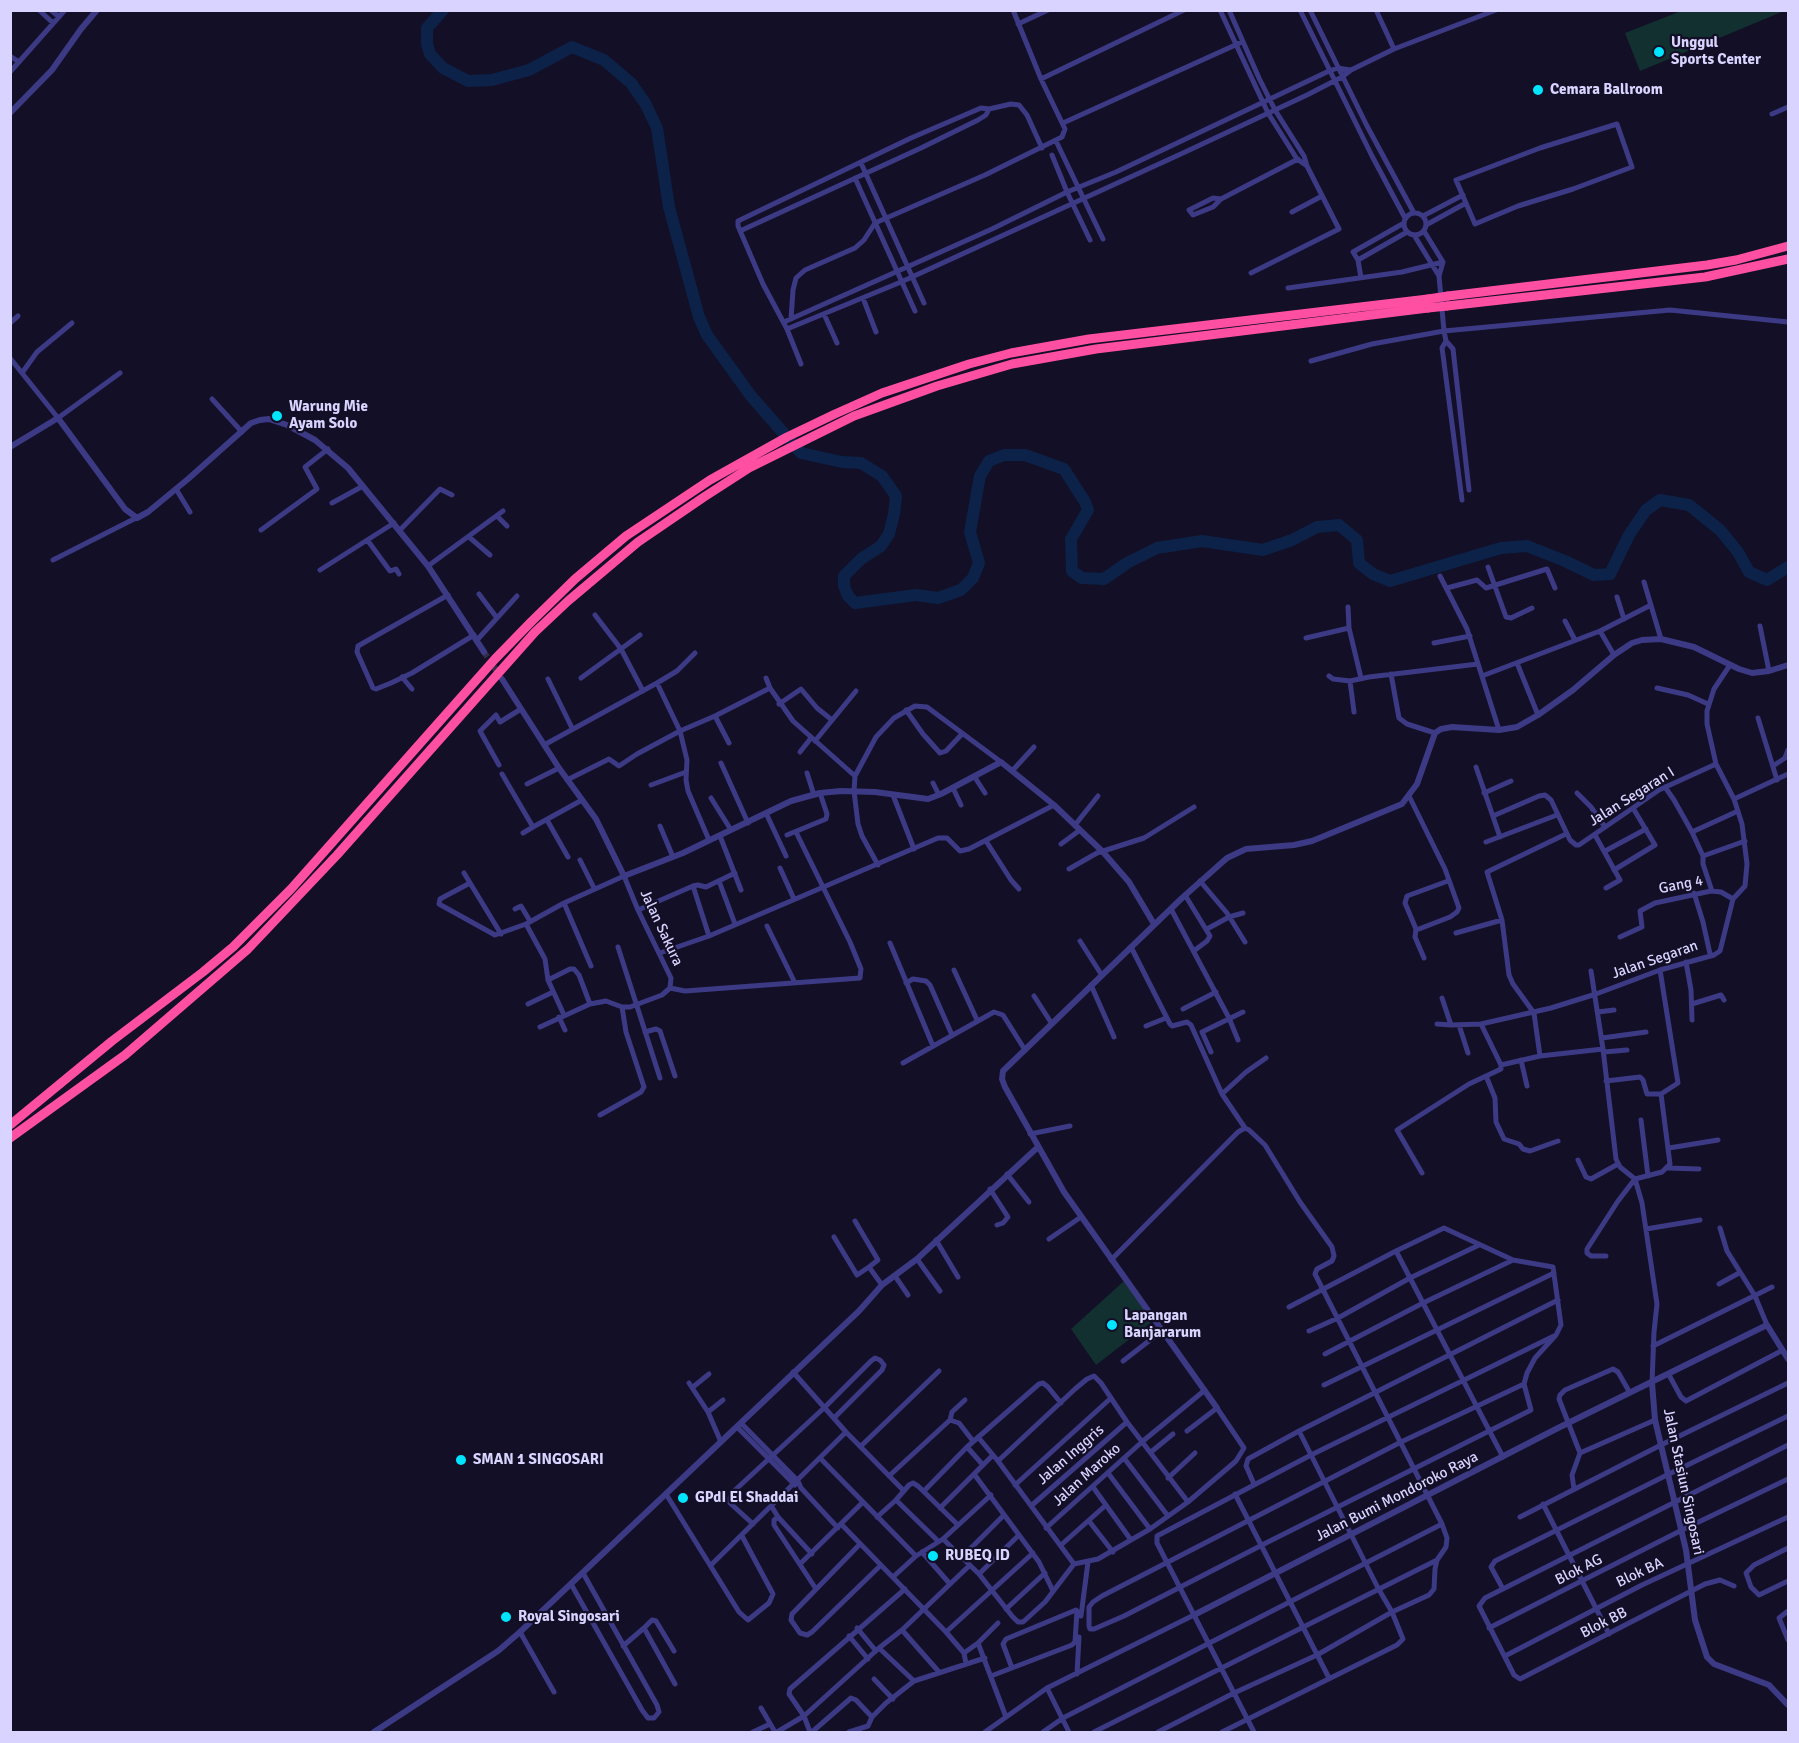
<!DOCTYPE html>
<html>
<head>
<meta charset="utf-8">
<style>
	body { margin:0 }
	#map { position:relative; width:1799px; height:1743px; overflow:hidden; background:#130f26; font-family:Signika,sans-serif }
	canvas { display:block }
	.frame { position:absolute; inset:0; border:12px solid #d9d4ff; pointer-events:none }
</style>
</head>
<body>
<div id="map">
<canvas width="1799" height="1743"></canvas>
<div class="frame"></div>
</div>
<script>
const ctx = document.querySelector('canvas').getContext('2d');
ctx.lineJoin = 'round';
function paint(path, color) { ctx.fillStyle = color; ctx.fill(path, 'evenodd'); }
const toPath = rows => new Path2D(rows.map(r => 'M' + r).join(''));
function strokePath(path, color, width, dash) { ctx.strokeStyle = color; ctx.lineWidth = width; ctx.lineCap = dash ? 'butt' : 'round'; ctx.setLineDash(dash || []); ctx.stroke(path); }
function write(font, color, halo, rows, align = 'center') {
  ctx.font = font + ' Signika,sans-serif'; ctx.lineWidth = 4.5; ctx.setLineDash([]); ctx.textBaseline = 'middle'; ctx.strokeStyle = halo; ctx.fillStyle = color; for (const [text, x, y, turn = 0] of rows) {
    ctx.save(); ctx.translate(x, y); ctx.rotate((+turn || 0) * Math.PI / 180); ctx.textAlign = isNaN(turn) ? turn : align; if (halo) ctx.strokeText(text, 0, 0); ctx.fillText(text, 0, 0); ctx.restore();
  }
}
paint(toPath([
	[1681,11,1681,10,1784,11,1640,71,1625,33],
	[1124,1281,1153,1321,1096,1365,1071,1329]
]), '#12302f');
strokePath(toPath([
	[443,10,427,28,427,44,430,54,443,68,468,81,492,80,529,70,572,47,604,60,631,83,645,103,657,128,669,207,699,317,707,335,751,396,801,453,842,462,861,463,882,476,896,496,894,514,889,534,881,546,861,559,844,576,844,586,848,596,855,603,916,595,938,598,961,590,973,578,979,563,970,532,980,476,989,461,1004,455,1025,455,1064,469,1085,502,1088,510,1071,539,1072,571,1082,578,1104,579,1127,563,1157,548,1202,541,1263,550,1292,540,1317,527,1339,525,1357,540,1359,563,1373,574,1390,581,1501,548,1527,546,1565,561,1594,575,1610,574,1629,535,1646,510,1660,500,1689,505,1720,530,1738,552,1749,572,1767,580,1788,567]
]), '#0c2248', 12);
strokePath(toPath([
	[484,652,500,676]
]), '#312d47', 6, [6, 3]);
strokePath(toPath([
	[39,10,53,23],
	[51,10,59,17],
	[1220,10,1268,113,1297,159,1307,166],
	[1229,10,1259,78,1275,110,1304,156,1307,166,1339,229,1251,273],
	[1300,10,1372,156,1405,218],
	[1310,10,1367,126,1414,213],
	[1376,10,1394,49],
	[1018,24,1048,10],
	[10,56,19,62],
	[10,72,65,10],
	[1041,79,1184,10],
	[1772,114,1788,107],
	[1063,123,1242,42],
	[1617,124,1632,167,1573,189,1518,206,1475,224,1456,180,1540,148,1617,124],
	[1056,141,1103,239],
	[1052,155,1067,192,1090,240],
	[861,163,924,303],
	[855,178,915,311],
	[1221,199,1213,198,1189,210,1193,215,1213,207,1221,199,1298,159],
	[1292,212,1322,196],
	'1404 224a11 11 0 1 1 22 0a11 11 0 1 1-22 0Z',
	[1423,216,1463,195],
	[1404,223,1353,252,1358,260,1407,232],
	[1426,225,1466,203],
	[740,231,921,148,978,120,986,115,989,109],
	[1424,231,1443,262,1439,276,1444,331,1670,310,1788,322],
	[1414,235,1439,276],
	[1358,260,1361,278],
	[1288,288,1402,272,1443,262],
	[863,298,876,332],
	[824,314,837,343],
	[791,319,793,290,796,278,805,270,855,248,864,240,875,223,985,175,1062,137,1065,129,1041,79,1013,10],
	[784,322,992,229,1067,192,1116,172,1329,71,1338,68,1350,70],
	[10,323,18,316],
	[787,329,901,282,1183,153,1307,95,1342,77,1351,70,1394,49,1496,10],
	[1446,341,1442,348,1443,355,1462,500],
	[10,358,58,418,120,373],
	[1311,361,1372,344,1444,331,1446,341,1453,349,1469,490],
	[801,364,787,329,763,284,738,226,738,221,911,138,981,108,989,109,1011,104,1019,105,1027,115,1042,148],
	[22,373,37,352,72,323],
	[212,399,242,432],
	[176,489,190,512],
	[332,503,363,486],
	[498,517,507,526],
	[261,530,317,489,305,467,328,449],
	[399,531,440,489,452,495],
	[469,537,490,555],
	[368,541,390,571,396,569,399,574],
	[53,560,136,518],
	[428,566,503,511],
	[1488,567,1506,617,1511,618,1532,608],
	[320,570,394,523],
	[1440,576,1467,629,1499,730],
	[1644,582,1661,639],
	[1447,588,1477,580,1486,588,1547,569,1555,588],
	[479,594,497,618],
	[448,595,358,646,357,652,373,688,376,689,391,683,412,673,474,635],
	[1617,597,1624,619],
	[1348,607,1349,628,1361,678],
	[595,615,621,649,643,691],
	[1565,621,1575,640],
	[1760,626,1769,671],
	[1600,631,1614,655],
	[1306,638,1349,628],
	[477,640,517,596],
	[1434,643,1470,636],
	[1517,663,1538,715],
	[1391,674,1399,718,1407,724,1435,733],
	[1329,676,1333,679,1350,681,1369,677,1478,664],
	[1482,676,1600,631,1651,605],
	[402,677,412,689],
	[581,678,640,635],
	[766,678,770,688,793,721,855,776],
	[548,679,572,728],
	[1350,681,1354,712],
	[657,683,680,731,687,760,686,780,688,791,709,840],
	[1657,688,1688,695,1708,704],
	[779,704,801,689,817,708,832,720],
	[906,710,923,734,940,753,946,751,962,734],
	[715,716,729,743],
	[1758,718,1777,780],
	[815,741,856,691],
	[544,745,657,683,677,671,695,653],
	[800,752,811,738],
	[721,763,748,823],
	[499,765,480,731,496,715,500,722,521,709],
	[1773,766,1785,758,1788,750],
	[1476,767,1500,837],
	[1013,770,1034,747],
	[807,773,814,795],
	[502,774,533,827,582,800],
	[974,776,985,793],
	[567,780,609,759,619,766,637,754,680,731,715,716,770,688],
	[933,783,939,795],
	[527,784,559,768],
	[651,785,686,772],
	[1665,787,1674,800,1692,832,1738,811],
	[953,788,961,805],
	[1484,793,1511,781],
	[1577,793,1591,807,1605,827],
	[893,795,914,849],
	[1409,796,1445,869,1459,908,1457,912,1450,917,1419,929,1416,929,1405,903,1407,896,1448,881],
	[711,798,731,830],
	[1734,799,1788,774],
	[766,813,786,856],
	[1493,816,1539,796,1545,795,1551,800,1570,840,1576,845,1579,845,1659,790,1716,764],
	[547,820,568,857],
	[1075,825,1098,796],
	[660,826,673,857],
	[1692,832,1703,856,1745,841],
	[523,833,533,827],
	[787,835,826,819,827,814,820,793],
	[1595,835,1620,880,1606,888],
	[720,836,741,890],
	[986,841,1011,880,1019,889],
	[1486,842,1557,815],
	[1061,844,1080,830],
	[1607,850,1646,829],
	[1703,856,1703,864,1712,891],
	[580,860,594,888],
	[878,865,862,836,858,824,854,791,855,776,876,737,894,718,915,706,927,707,1001,762],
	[780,868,794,899],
	[1069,869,1097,853,1144,838,1194,807],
	[1614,870,1655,845,1633,808],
	[464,873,501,934],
	[719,881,735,924],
	[1200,881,1227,913,1245,942],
	[470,883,440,899,439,904,495,935,526,924,564,903,624,876,638,910,671,978,670,988,662,995,630,1007,622,1007,606,1001,590,1004,540,1027],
	[693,886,709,936],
	[1694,893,1703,922,1710,954],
	[1185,895,1210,936,1207,941,1195,950],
	[564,903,591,966],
	[515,909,521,906,530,921],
	[1171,909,1229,1018,1238,1040],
	[638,910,693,886,698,885,706,887,735,873],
	[1502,920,1487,872,1566,834],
	[526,924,545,959,548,980,564,1015],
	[767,926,795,983],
	[1207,929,1229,917,1243,913],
	[1416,929,1415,937,1424,958],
	[1456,933,1502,920,1509,975,1513,984,1534,1013,1540,1056],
	[1620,937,1642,927,1640,911,1655,903,1711,891,1721,892,1733,899],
	[1080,941,1101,974],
	[890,943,933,1046],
	[618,947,660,1078],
	[1131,947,1170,1024,1172,1026,1187,1022,1191,1025,1222,1094,1245,1128],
	[660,953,709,936,938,838,947,838,960,851,969,849,1054,805],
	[1686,962,1691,990,1692,1020],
	[954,970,977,1020],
	[1591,971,1603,1049,1616,1159,1620,1167,1635,1179],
	[548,980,570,969,574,969,579,975,590,1004],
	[906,983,913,979,926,981,930,985,952,1035],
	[1091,985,1114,1037],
	[670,988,685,991,860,978,861,969,850,942,796,832],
	[1034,996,1052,1024],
	[1442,998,1451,1025,1481,1024,1551,1008,1596,994,1660,970,1714,955,1720,951,1733,899,1745,886,1747,864,1742,824,1734,799,1716,764,1707,724,1707,711,1714,689,1730,665],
	[528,1004,553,992],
	[1692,1004,1721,995,1724,1000],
	[1183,1009,1216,992],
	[1598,1012,1614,1010],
	[559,1017,565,1030],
	[1437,1024,1451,1025],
	[1459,1025,1468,1053],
	[1146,1026,1166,1018],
	[645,1032,656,1029,660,1031,675,1076],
	[1602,1038,1646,1032],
	[1211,1052,1202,1032,1243,1012],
	[1604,1052,1627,1050],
	[1521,1060,1527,1086],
	[903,1063,994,1012,1003,1015,1025,1050],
	[1501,1065,1540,1056,1603,1049],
	[1486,1076,1495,1098,1496,1122,1504,1139,1519,1144,1523,1149,1530,1151,1558,1141],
	[1606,1081,1640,1077,1643,1080,1647,1094,1661,1094,1678,1083,1660,970],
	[1222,1094,1246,1072,1266,1058],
	[600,1115,641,1092,644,1087,626,1032,622,1007],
	[1641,1120,1648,1176],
	[1030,1134,1070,1126],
	[1669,1148,1718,1140],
	[1578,1160,1586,1177,1591,1179,1618,1164],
	[1668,1168,1699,1169],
	[1422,1173,1397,1130,1469,1084,1501,1069,1501,1065,1481,1024],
	[1007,1174,1029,1202],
	[1635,1179,1642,1203,1657,1304,1654,1332,1652,1383],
	[990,1189,1008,1217,1003,1223,997,1225],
	[1720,1228,1727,1251,1755,1296,1767,1325],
	[1646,1229,1700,1220],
	[834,1237,857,1275,869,1267,878,1260,855,1221],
	[1049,1239,1081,1217],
	[936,1240,958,1277],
	[1396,1251,1503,1457],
	[1606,1256,1591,1256,1587,1253,1587,1249,1618,1201,1635,1179,1662,1172,1670,1164,1661,1094],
	[917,1259,940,1291],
	[1111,1260,1238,1132,1245,1128,1249,1130,1265,1145,1300,1202,1332,1247,1334,1256,1332,1261,1317,1269,1315,1274,1442,1524,1447,1538,1446,1547,1437,1560,1435,1569,1434,1589,1429,1595,1392,1612,1317,1655,1234,1693,1158,1732],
	[869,1267,882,1285],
	[895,1276,908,1295],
	[1719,1284,1739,1273],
	[1289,1307,1396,1251,1444,1228,1513,1260,1553,1267,1561,1325,1556,1335,1535,1358,1527,1373,1524,1384,1531,1410,1266,1543,1124,1616,1094,1629,1090,1629,1089,1626,1089,1607,1093,1602,1102,1596,1401,1442,1524,1384],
	[1309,1331,1338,1318,1410,1278,1479,1245],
	[1653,1346,1772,1287],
	[1325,1354,1423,1303,1513,1260],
	[1123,1361,1163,1330],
	[793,1372,846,1432,904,1491],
	[1669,1375,1681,1397,1686,1401,1783,1350],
	[689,1383,708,1412,721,1442],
	[1324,1385,1554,1273],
	[693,1387,709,1374],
	[708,1412,723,1400],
	[950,1420,952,1412,965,1400],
	[741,1423,798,1481,801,1488,838,1528],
	[737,1427,795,1485],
	[978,1437,998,1461,1074,1564],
	[861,1446,939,1371],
	[967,1447,983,1465],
	[1151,1452,1173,1434],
	[1580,1453,1655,1420],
	[820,1458,916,1556],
	[1124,1458,1168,1516],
	[998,1461,1075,1389,1087,1379,1094,1376,1101,1383,1127,1422,1188,1502],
	[1108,1473,1150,1529],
	[974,1474,1039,1562,1053,1591],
	[889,1476,950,1420,959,1423,973,1441],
	[1168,1478,1195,1453],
	[1254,1484,1246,1466,1248,1459,1299,1431,1558,1300],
	[1015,1485,1111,1398],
	[1093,1487,1131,1540],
	[1574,1489,1572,1475,1580,1453,1559,1399,1560,1395,1565,1390,1613,1369,1618,1372,1630,1393],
	[924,1491,967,1447,1039,1384,1043,1383,1048,1387,1061,1403],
	[666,1494,739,1612,748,1620,769,1603,773,1594,742,1536],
	[1235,1494,1329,1678],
	[896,1500,938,1541],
	[1543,1504,1609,1634],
	[1031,1506,1127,1422],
	[772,1507,778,1517,812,1554],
	[940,1508,993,1455],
	[778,1517,774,1520,774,1525,816,1589],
	[877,1517,896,1500,909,1485,913,1483,918,1486,958,1525],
	[1520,1517,1659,1446,1788,1383],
	[1089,1521,1113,1552],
	[753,1524,730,1503,730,1498,734,1491,825,1407,871,1361,875,1358,880,1360,884,1365,882,1370,835,1417],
	[842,1525,946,1632,964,1653,966,1664],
	[1046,1528,1143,1441,1205,1390],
	[943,1539,979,1574,1012,1616,1018,1622,1023,1622,1045,1602,1074,1564,1098,1559,1150,1529,1188,1502,1236,1461,1244,1448,1217,1408,1187,1431],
	[860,1544,792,1614,791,1620,800,1633,807,1635,812,1632,881,1565],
	[1061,1545,1106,1505],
	[1788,1548,1754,1565,1746,1573,1751,1587,1759,1595,1788,1581],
	[922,1552,950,1584],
	[962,1557,1004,1515],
	[800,1564,862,1503],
	[711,1565,846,1432],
	[979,1574,1019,1535],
	[893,1577,916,1556,943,1539,991,1495],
	[571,1584,642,1710,648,1718,654,1718,659,1712,657,1705,583,1573],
	[1734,1586,1720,1580,1705,1584,1520,1679,1514,1675,1479,1606,1485,1598,1788,1445],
	[1503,1589,1491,1567,1495,1561,1665,1476,1788,1416],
	[1006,1609,1045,1573],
	[1788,1611,1779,1618,1788,1640],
	[1081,1616,1088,1562],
	[644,1628,652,1620,656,1621,674,1651],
	[857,1628,876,1651],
	[1489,1628,1682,1530,1788,1479],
	[902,1630,939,1672],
	[520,1632,554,1692],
	[946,1632,1033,1553],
	[849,1636,868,1659],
	[978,1643,1006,1717],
	[623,1646,644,1628,675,1684],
	[879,1648,914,1681],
	[964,1653,978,1643,998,1623],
	[1505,1656,1642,1585,1788,1517],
	[1077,1674,1079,1637],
	[991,1676,1072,1645,1075,1642,1077,1611,1076,1610,1006,1639,1003,1644,1012,1668],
	[874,1679,893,1699],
	[1047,1688,1069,1732],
	[761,1708,775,1732],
	[753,1732,770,1724],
	[777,1732,804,1716,879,1648,902,1630,970,1565],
	[810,1732,804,1716,789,1694,790,1689,905,1589],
	[812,1732,851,1698,856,1700,872,1717],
	[849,1732,868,1726,872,1717,886,1703,914,1681,985,1658],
	[985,1732,1047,1688,1194,1615],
	[1043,1732,1063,1718,1442,1524],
	[1094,1732,1437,1560],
	[1222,1732,1397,1645,1403,1639,1392,1612,1378,1588,1299,1431],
	[1254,1732,1157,1543,1157,1536,1311,1455,1554,1336]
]), '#3d3a85', 5);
strokePath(toPath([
	[10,113,52,70,81,29,97,10],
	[10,447,58,418,125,509,137,518,148,512,188,479,251,423,260,420,269,419,287,425,315,440,348,468,428,566,484,652],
	[502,679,559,768,596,819,624,876,683,853,791,801,820,793,841,791,875,792,928,799,941,794,1001,762,1054,805,1103,852,1129,882,1154,924],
	[1652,1383,1655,1420,1686,1550,1695,1620,1707,1657,1714,1664,1769,1685,1788,1705],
	[1217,1408,1064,1192,1005,1087,1002,1079,1003,1071,1182,898,1227,858,1246,849,1294,845,1312,841,1402,804,1417,784,1435,733,1441,729,1452,727,1499,730,1517,727,1538,715,1573,690,1614,655,1632,643,1642,640,1661,639,1694,647,1739,669,1752,673,1769,671,1788,665],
	[1194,1615,1558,1428,1767,1325,1788,1359],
	[374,1732,498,1651,520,1632,859,1311,882,1285,917,1259,1038,1147]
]), '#3d3a85', 6);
strokePath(toPath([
	[1448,296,1707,265,1736,260,1788,246],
	[1447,306,1705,277,1788,259],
	[10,1125,112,1041,203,972,233,947,291,889,495,659,532,621,575,579,626,536,710,480,787,437,835,414,882,393,969,364,1011,353,1089,339,1428,299],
	[10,1138,125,1055,248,949,337,855,535,632,568,601,638,542,704,497,749,468,854,416,937,386,1012,364,1096,349,1428,308]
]), '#ff4fa3', 9);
strokePath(toPath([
	[1428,299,1448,296],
	[1428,308,1447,306]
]), '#ff4fa3', 9);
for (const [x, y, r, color] of [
	[1659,52,6,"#00e5ff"],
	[1538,90,6,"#00e5ff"],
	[277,416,6,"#00e5ff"],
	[1112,1325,6,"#00e5ff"],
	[461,1460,6,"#00e5ff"],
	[683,1498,6,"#00e5ff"],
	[933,1556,6,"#00e5ff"],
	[506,1617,6,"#00e5ff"]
]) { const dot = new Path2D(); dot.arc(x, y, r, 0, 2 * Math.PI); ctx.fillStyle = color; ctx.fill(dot); strokePath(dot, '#130f26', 2); }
write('bold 15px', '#d9d4ff', '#130f26', [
	["Unggul",1671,43],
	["Sports Center",1671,60],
	["Cemara Ballroom",1550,90],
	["Warung Mie",289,407],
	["Ayam Solo",289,424],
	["Lapangan",1124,1316],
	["Banjararum",1124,1333],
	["SMAN 1 SINGOSARI",473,1460],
	["GPdI El Shaddai",695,1498],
	["RUBEQ ID",945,1556],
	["Royal Singosari",518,1617]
], 'left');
write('15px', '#d9d4ff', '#130f26', [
	["Jalan Segaran I",1632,797,-32],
	["Gang 4",1681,885,-11],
	["Jalan Sakura",661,928,65],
	["Jalan Segaran",1655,960,-19],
	["Jalan Inggris",1071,1455,-41],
	["Jalan Maroko",1087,1475,-42],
	["Jalan Stasiun Singosari",1683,1482,78],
	["Jalan Bumi Mondoroko Raya",1397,1497,-27],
	["Blok AG",1579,1570,-27],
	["Blok BA",1640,1573,-25],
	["Blok BB",1604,1623,-27]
]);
</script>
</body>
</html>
